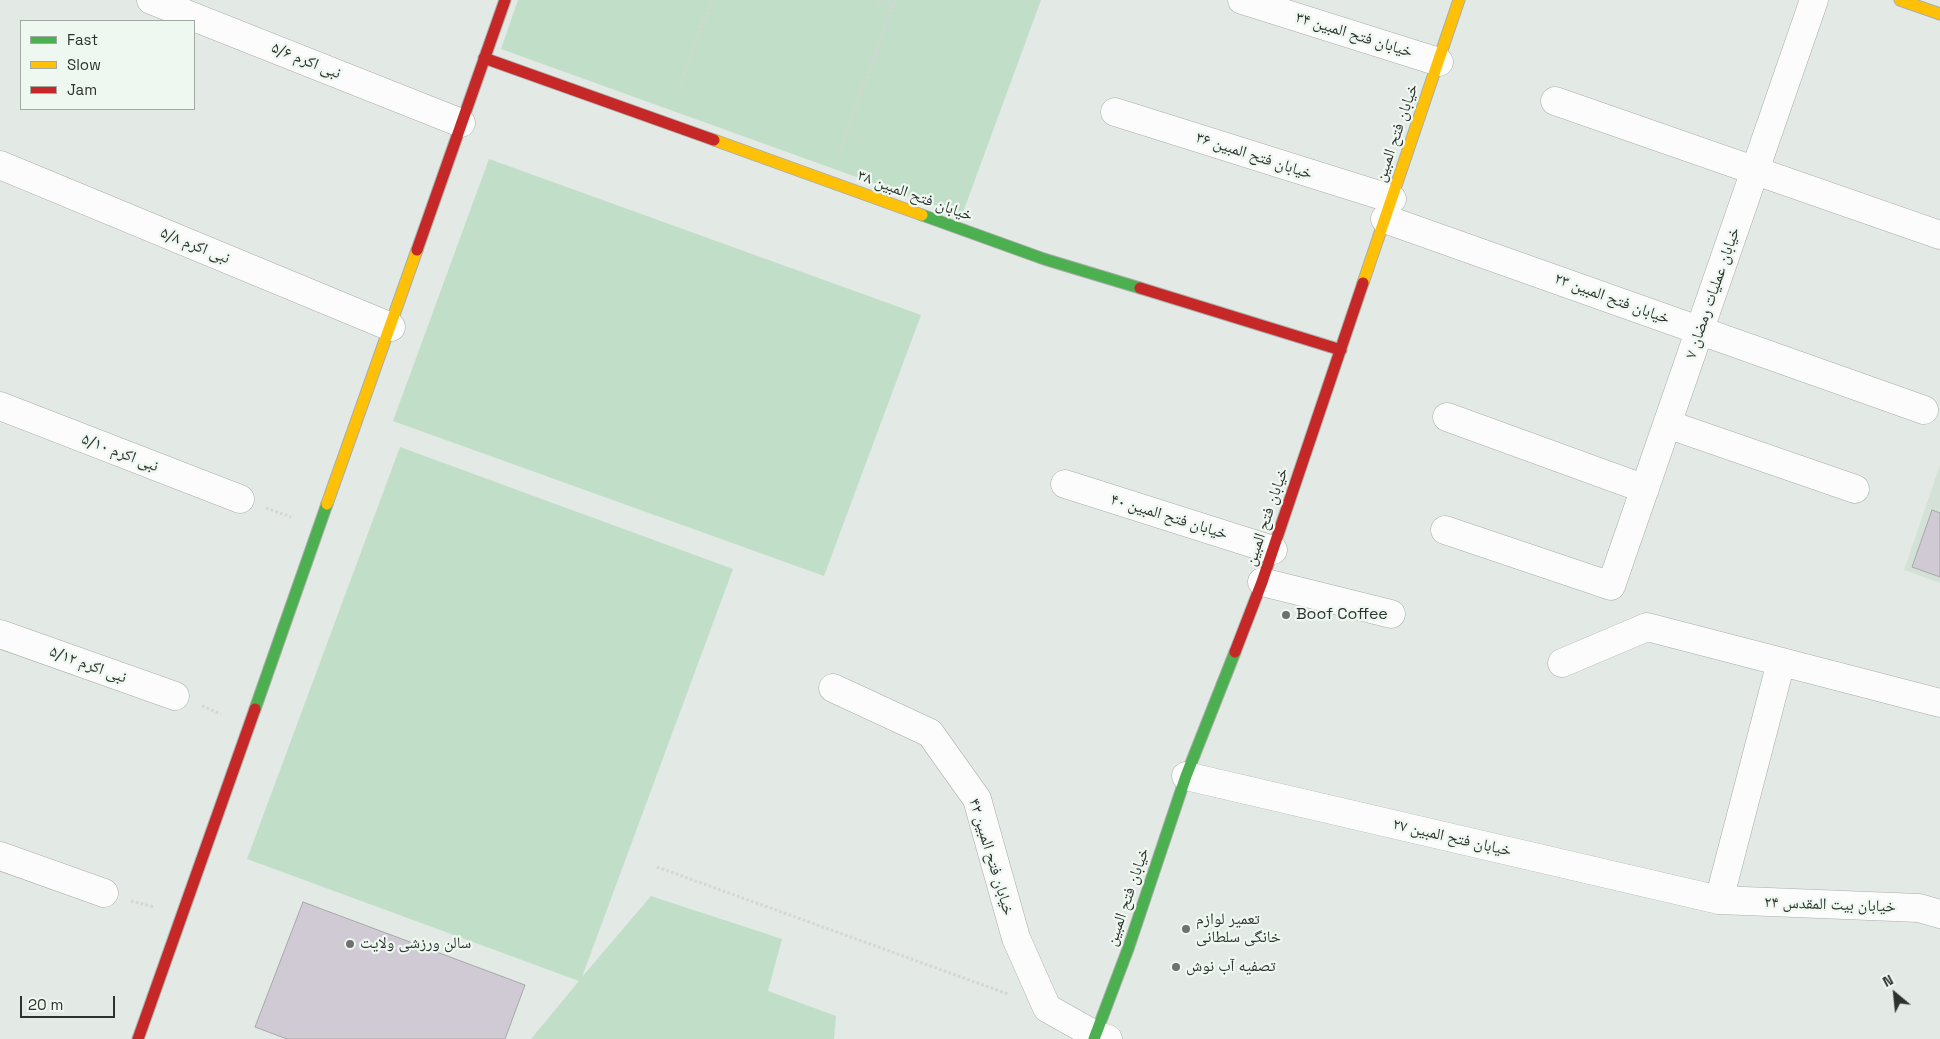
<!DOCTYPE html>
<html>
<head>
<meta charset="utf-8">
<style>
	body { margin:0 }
	#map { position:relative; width:1940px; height:1039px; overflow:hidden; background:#e3e9e4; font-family:"Space Grotesk",sans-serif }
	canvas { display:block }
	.legend { position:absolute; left:20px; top:20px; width:175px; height:90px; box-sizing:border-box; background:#eef8f0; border:1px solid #a1a9a3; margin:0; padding:6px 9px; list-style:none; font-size:15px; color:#2e322f }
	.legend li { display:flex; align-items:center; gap:10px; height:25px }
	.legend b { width:25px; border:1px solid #a1a9a3 }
	.north { position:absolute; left:1870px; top:969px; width:50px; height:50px; -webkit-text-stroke:4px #eef8f0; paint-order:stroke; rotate:332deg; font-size:14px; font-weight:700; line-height:20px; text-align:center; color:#2e322f }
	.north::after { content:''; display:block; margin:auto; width:18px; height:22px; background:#2e322f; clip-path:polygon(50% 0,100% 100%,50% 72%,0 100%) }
	.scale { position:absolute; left:20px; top:996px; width:95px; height:22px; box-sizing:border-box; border:2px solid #2e322f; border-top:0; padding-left:6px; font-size:15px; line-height:18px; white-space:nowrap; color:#2e322f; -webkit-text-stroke:4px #eef8f0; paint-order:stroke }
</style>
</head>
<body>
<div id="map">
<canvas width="1940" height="1039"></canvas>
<ul class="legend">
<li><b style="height:6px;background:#4caf50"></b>Fast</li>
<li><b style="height:6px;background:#ffc107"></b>Slow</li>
<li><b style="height:6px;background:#c62828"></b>Jam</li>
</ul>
<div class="north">N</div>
<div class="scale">20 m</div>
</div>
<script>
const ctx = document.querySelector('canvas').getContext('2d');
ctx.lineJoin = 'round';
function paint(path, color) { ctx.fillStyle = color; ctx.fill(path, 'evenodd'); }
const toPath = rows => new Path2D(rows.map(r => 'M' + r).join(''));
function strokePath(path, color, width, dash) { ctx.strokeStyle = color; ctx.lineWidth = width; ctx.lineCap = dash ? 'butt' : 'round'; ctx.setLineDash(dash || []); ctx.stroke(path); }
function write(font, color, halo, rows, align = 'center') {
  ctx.font = font + ' "Space Grotesk","Noto Naskh Arabic",sans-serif'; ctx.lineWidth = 4.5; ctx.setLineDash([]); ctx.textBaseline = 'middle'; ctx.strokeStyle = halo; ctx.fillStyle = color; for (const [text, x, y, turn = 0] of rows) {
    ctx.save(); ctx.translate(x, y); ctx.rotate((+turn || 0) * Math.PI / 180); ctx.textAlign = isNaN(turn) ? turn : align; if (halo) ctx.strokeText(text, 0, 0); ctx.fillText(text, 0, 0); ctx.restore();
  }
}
paint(toPath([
	[1940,465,1940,583,1904,570]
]), '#d4e1d7');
paint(toPath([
	[518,0,1041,0,962,215,501,49],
	[489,159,921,315,824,576,393,421],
	[400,447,733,569,582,977,651,896,782,939,768,991,836,1016,834,1039,531,1039,579,981,247,859]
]), '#c1dfc8');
const building = toPath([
	[1932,510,1940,513,1940,577,1912,567,1932,510],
	[303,902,525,985,505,1039,287,1039,255,1027,303,902]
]);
paint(building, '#cfcad4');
strokePath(building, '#a7a9a8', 1);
const street = toPath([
	[151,0,461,123],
	[1242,0,1439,62],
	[1555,101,1940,235],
	[1115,112,1392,199],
	[0,165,391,327],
	[1385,219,1924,410],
	[0,406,240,499],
	[1447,417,1645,489],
	[1667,424,1855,489],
	[1065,484,1273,550],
	[1445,530,1611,586,1814,0],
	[1262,582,1391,614],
	[0,634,175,696],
	[1562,663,1647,627,1940,703],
	[833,688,930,733,977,799,1016,938,1047,1008,1095,1035,1108,1039],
	[1186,776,1719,900,1919,908,1940,914],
	[0,856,104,893],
	[1719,900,1781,662]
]);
const fast = toPath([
	[922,215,1044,259,1140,288],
	[255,709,327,504],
	[1094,1039,1128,949,1186,776,1235,652]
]);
const slow = toPath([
	[1900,0,1940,14],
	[714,140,922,215],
	[1363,283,1459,0],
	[327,504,417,250]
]);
const jam = toPath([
	[484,58,714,140],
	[417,250,505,0],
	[1140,288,1341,350],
	[1235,652,1262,582,1363,283],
	[138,1039,255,709]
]);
strokePath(street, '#aaaeab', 29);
strokePath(fast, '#aaaeab', 13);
strokePath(slow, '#aaaeab', 13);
strokePath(jam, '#aaaeab', 13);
strokePath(toPath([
	[877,0,893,6],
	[680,84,712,0],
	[839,153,895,0],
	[266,508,291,517],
	[202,706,221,714],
	[657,867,1008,994],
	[131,901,154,907]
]), '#d4d5d4', 3, [2.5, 2.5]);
strokePath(street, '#fbfcfb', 28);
strokePath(fast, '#4caf50', 11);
strokePath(slow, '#ffc107', 11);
strokePath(jam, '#c62828', 11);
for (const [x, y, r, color] of [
	[1286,615,5,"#6d726e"],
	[1186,929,5,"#6d726e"],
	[350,944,5,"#6d726e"],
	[1176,967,5,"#6d726e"]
]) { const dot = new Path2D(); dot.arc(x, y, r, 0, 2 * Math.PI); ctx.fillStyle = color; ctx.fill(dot); strokePath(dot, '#eef8f0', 2); }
write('16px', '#2e322f', '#eef8f0', [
	["خیابان فتح المبین ۳۴",1354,35,17],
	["نبی اکرم ۵/۶",306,61,22],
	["خیابان فتح المبین",1397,133,-71],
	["خیابان فتح المبین ۳۶",1254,156,18],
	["خیابان فتح المبین ۳۸",915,196,20],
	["نبی اکرم ۵/۸",195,246,22],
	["خیابان عملیات رمضان ۷",1713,293,-71],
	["خیابان فتح المبین ۲۳",1612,299,20],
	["نبی اکرم ۵/۱۰",120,453,21],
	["خیابان فتح المبین ۴۰",1169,517,17],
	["خیابان فتح المبین",1267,517,-71],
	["نبی اکرم ۵/۱۲",88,665,20],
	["خیابان فتح المبین ۲۷",1452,838,13],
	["خیابان فتح المبین ۴۲",991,857,73],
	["خیابان فتح المبین",1128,897,-71],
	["خیابان بیت المقدس ۲۴",1830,905,2]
]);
write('16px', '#2e322f', '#eef8f0', [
	["Boof Coffee",1296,615],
	["تعمیر لوازم",1196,920],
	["خانگی سلطانی",1196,938],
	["سالن ورزشی ولایت",360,944],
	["تصفیه آب نوش",1186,967]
], 'left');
</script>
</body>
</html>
